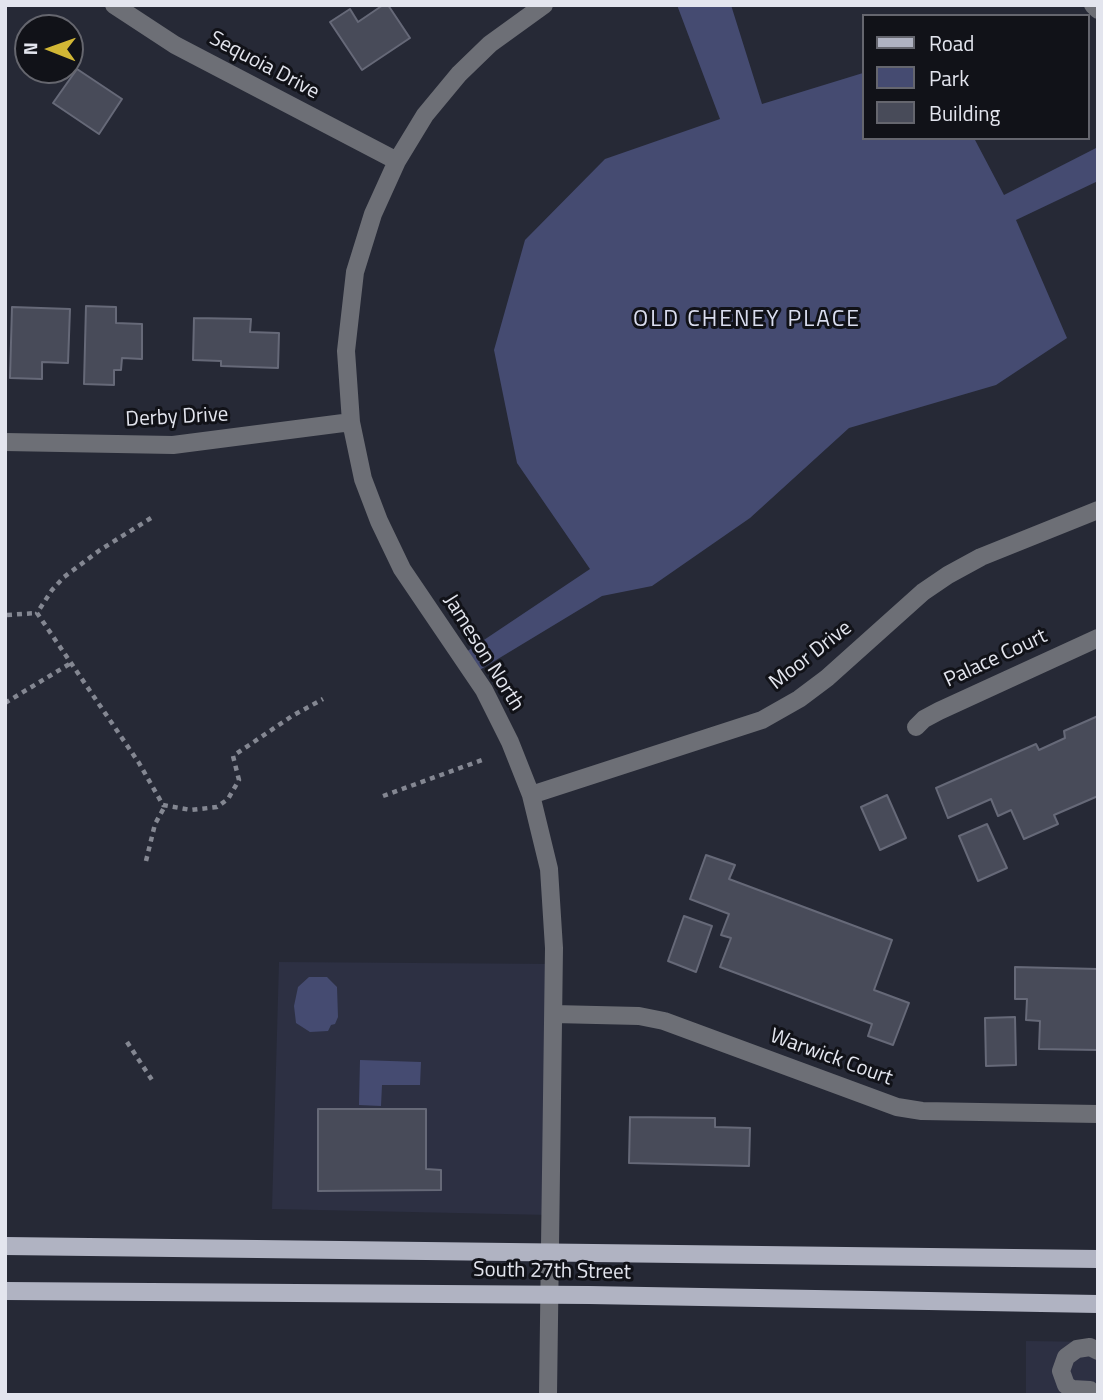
<!DOCTYPE html>
<html>
<head>
<meta charset="utf-8">
<style>
	body { margin:0 }
	#map { position:relative; width:1103px; height:1400px; overflow:hidden; background:#262936; font-family:"Titillium Web",sans-serif }
	canvas { display:block }
	.frame { position:absolute; inset:0; border:7px solid #e3e5ee; pointer-events:none }
	.legend { position:absolute; left:862px; top:14px; width:228px; height:126px; box-sizing:border-box; background:#111218; border:2px solid #65666e; margin:0; padding:9px 12px; list-style:none; font-size:21px; color:#e3e5ee }
	.legend li { display:flex; align-items:center; gap:14px; height:35px }
	.legend b { width:35px; border:2px solid #65666e }
	.north { position:absolute; left:14px; top:14px; width:70px; height:70px; box-sizing:border-box; background:#111218; border:2px solid #65666e; border-radius:50%; rotate:271deg; font-size:19px; font-weight:700; line-height:28px; text-align:center; color:#e3e5ee }
	.north::after { content:''; display:block; margin:auto; width:24px; height:32px; background:#d2b735; clip-path:polygon(50% 0,100% 100%,50% 72%,0 100%) }
</style>
</head>
<body>
<div id="map">
<canvas width="1103" height="1400"></canvas>
<div class="frame"></div>
<ul class="legend">
<li><b style="height:9px;background:#b0b3c2"></b>Road</li>
<li><b style="height:19px;background:#454b71"></b>Park</li>
<li><b style="height:19px;background:#484b59"></b>Building</li>
</ul>
<div class="north">N</div>
</div>
<script>
const ctx = document.querySelector('canvas').getContext('2d');
ctx.lineJoin = 'round';
function paint(path, color) { ctx.fillStyle = color; ctx.fill(path, 'evenodd'); }
const toPath = rows => new Path2D(rows.map(r => 'M' + r).join(''));
function strokePath(path, color, width, dash) { ctx.strokeStyle = color; ctx.lineWidth = width; ctx.lineCap = dash ? 'butt' : 'round'; ctx.setLineDash(dash || []); ctx.stroke(path); }
function write(font, color, halo, rows, align = 'center') {
  ctx.font = font + ' "Titillium Web",sans-serif'; ctx.lineWidth = 6; ctx.setLineDash([]); ctx.textBaseline = 'middle'; ctx.strokeStyle = halo; ctx.fillStyle = color; for (const [text, x, y, turn = 0] of rows) {
    ctx.save(); ctx.translate(x, y); ctx.rotate((+turn || 0) * Math.PI / 180); ctx.textAlign = isNaN(turn) ? turn : align; if (halo) ctx.strokeText(text, 0, 0); ctx.fillText(text, 0, 0); ctx.restore();
  }
}
paint(toPath([
	[279,962,554,964,550,1215,272,1209],
	[1026,1341,1098,1342,1098,1395,1026,1395]
]), '#2d3043');
paint(toPath([
	[677,5,731,5,762,104,863,73,863,138,974,138,1004,195,1098,147,1098,181,1016,220,1067,338,996,385,849,428,750,518,652,586,602,596,473,674,460,656,590,569,517,463,494,350,525,240,605,159,720,119],
	[309,977,327,977,337,987,338,1017,335,1024,331,1025,328,1031,310,1032,296,1023,294,1006,298,987],
	[360,1060,421,1062,420,1085,382,1085,381,1106,359,1105]
]), '#454b71');
const building = toPath([
	[383,5,388,5,410,38,362,70,330,22,350,9,358,22,383,5],
	[77,69,122,99,99,134,53,103,77,69],
	[86,306,116,307,116,323,142,324,142,359,122,358,121,370,114,370,114,385,84,384,86,306],
	[12,307,70,309,68,363,42,362,42,379,10,378,12,307],
	[194,318,251,319,250,332,279,333,278,368,221,366,221,361,193,360,194,318],
	[1098,716,1098,796,1054,815,1058,824,1024,839,1011,810,998,816,991,799,948,818,936,788,1036,744,1039,750,1065,738,1064,731,1098,716],
	[887,795,906,838,880,850,861,807,887,795],
	[987,824,1007,868,978,881,959,836,987,824],
	[706,855,735,865,729,879,892,940,874,990,909,1003,893,1045,868,1036,872,1024,720,967,731,938,721,935,729,914,690,899,706,855],
	[684,916,712,926,696,972,668,961,684,916],
	[1015,967,1098,969,1098,1050,1039,1049,1040,1021,1026,1020,1027,999,1015,999,1015,967],
	[1015,1017,1016,1065,986,1066,985,1018,1015,1017],
	[318,1109,426,1109,426,1169,441,1170,441,1190,318,1191,318,1109],
	[630,1117,715,1118,715,1127,750,1128,749,1166,629,1163,630,1117]
]);
paint(building, '#484b59');
strokePath(building, '#666978', 2);
strokePath(toPath([
	[151,518,100,550,64,577,52,590,37,613,139,763,163,805,191,810,217,807,228,799,239,780,233,756,292,716,323,699],
	[7,615,37,613],
	[5,703,71,663],
	[383,796,482,760],
	[146,861,155,824,165,806],
	[127,1042,152,1080]
]), '#848792', 4.5, [5, 5]);
strokePath(toPath([
	[114,5,175,45,397,161],
	[544,5,490,44,459,74,425,115,397,161,373,214,355,272,346,351,351,422,363,479,379,521,402,569,484,690,510,742,531,795,549,869,554,948,548,1395],
	[1093,5,1098,10],
	[5,442,173,445,351,422],
	[916,727,924,719,939,711,1098,638],
	[531,795,762,720,799,699,827,678,923,592,948,575,981,557,1098,510],
	[554,1014,639,1016,664,1021,897,1107,922,1111,1098,1114],
	[1090,1390,1072,1389,1066,1385,1061,1371,1066,1357,1077,1349,1090,1347,1098,1351]
]), '#6d6f76', 18);
strokePath(toPath([
	[5,1246,1098,1259],
	[5,1291,589,1295,1098,1304]
]), '#b0b3c2', 18);
write('21px', '#e3e5ee', '#111218', [
	["Sequoia Drive",264,66,28],
	["Derby Drive",177,418,-3],
	["Jameson North",483,653,58],
	["Moor Drive",811,656,-38],
	["Palace Court",996,659,-25],
	["Warwick Court",831,1058,20],
	["South 27th Street",552,1272,1]
]);
ctx.letterSpacing = '2px';
write('23px', '#daddef', '#111218', [
	["OLD CHENEY PLACE",747,320]
]);
ctx.letterSpacing = '0px';
</script>
</body>
</html>
